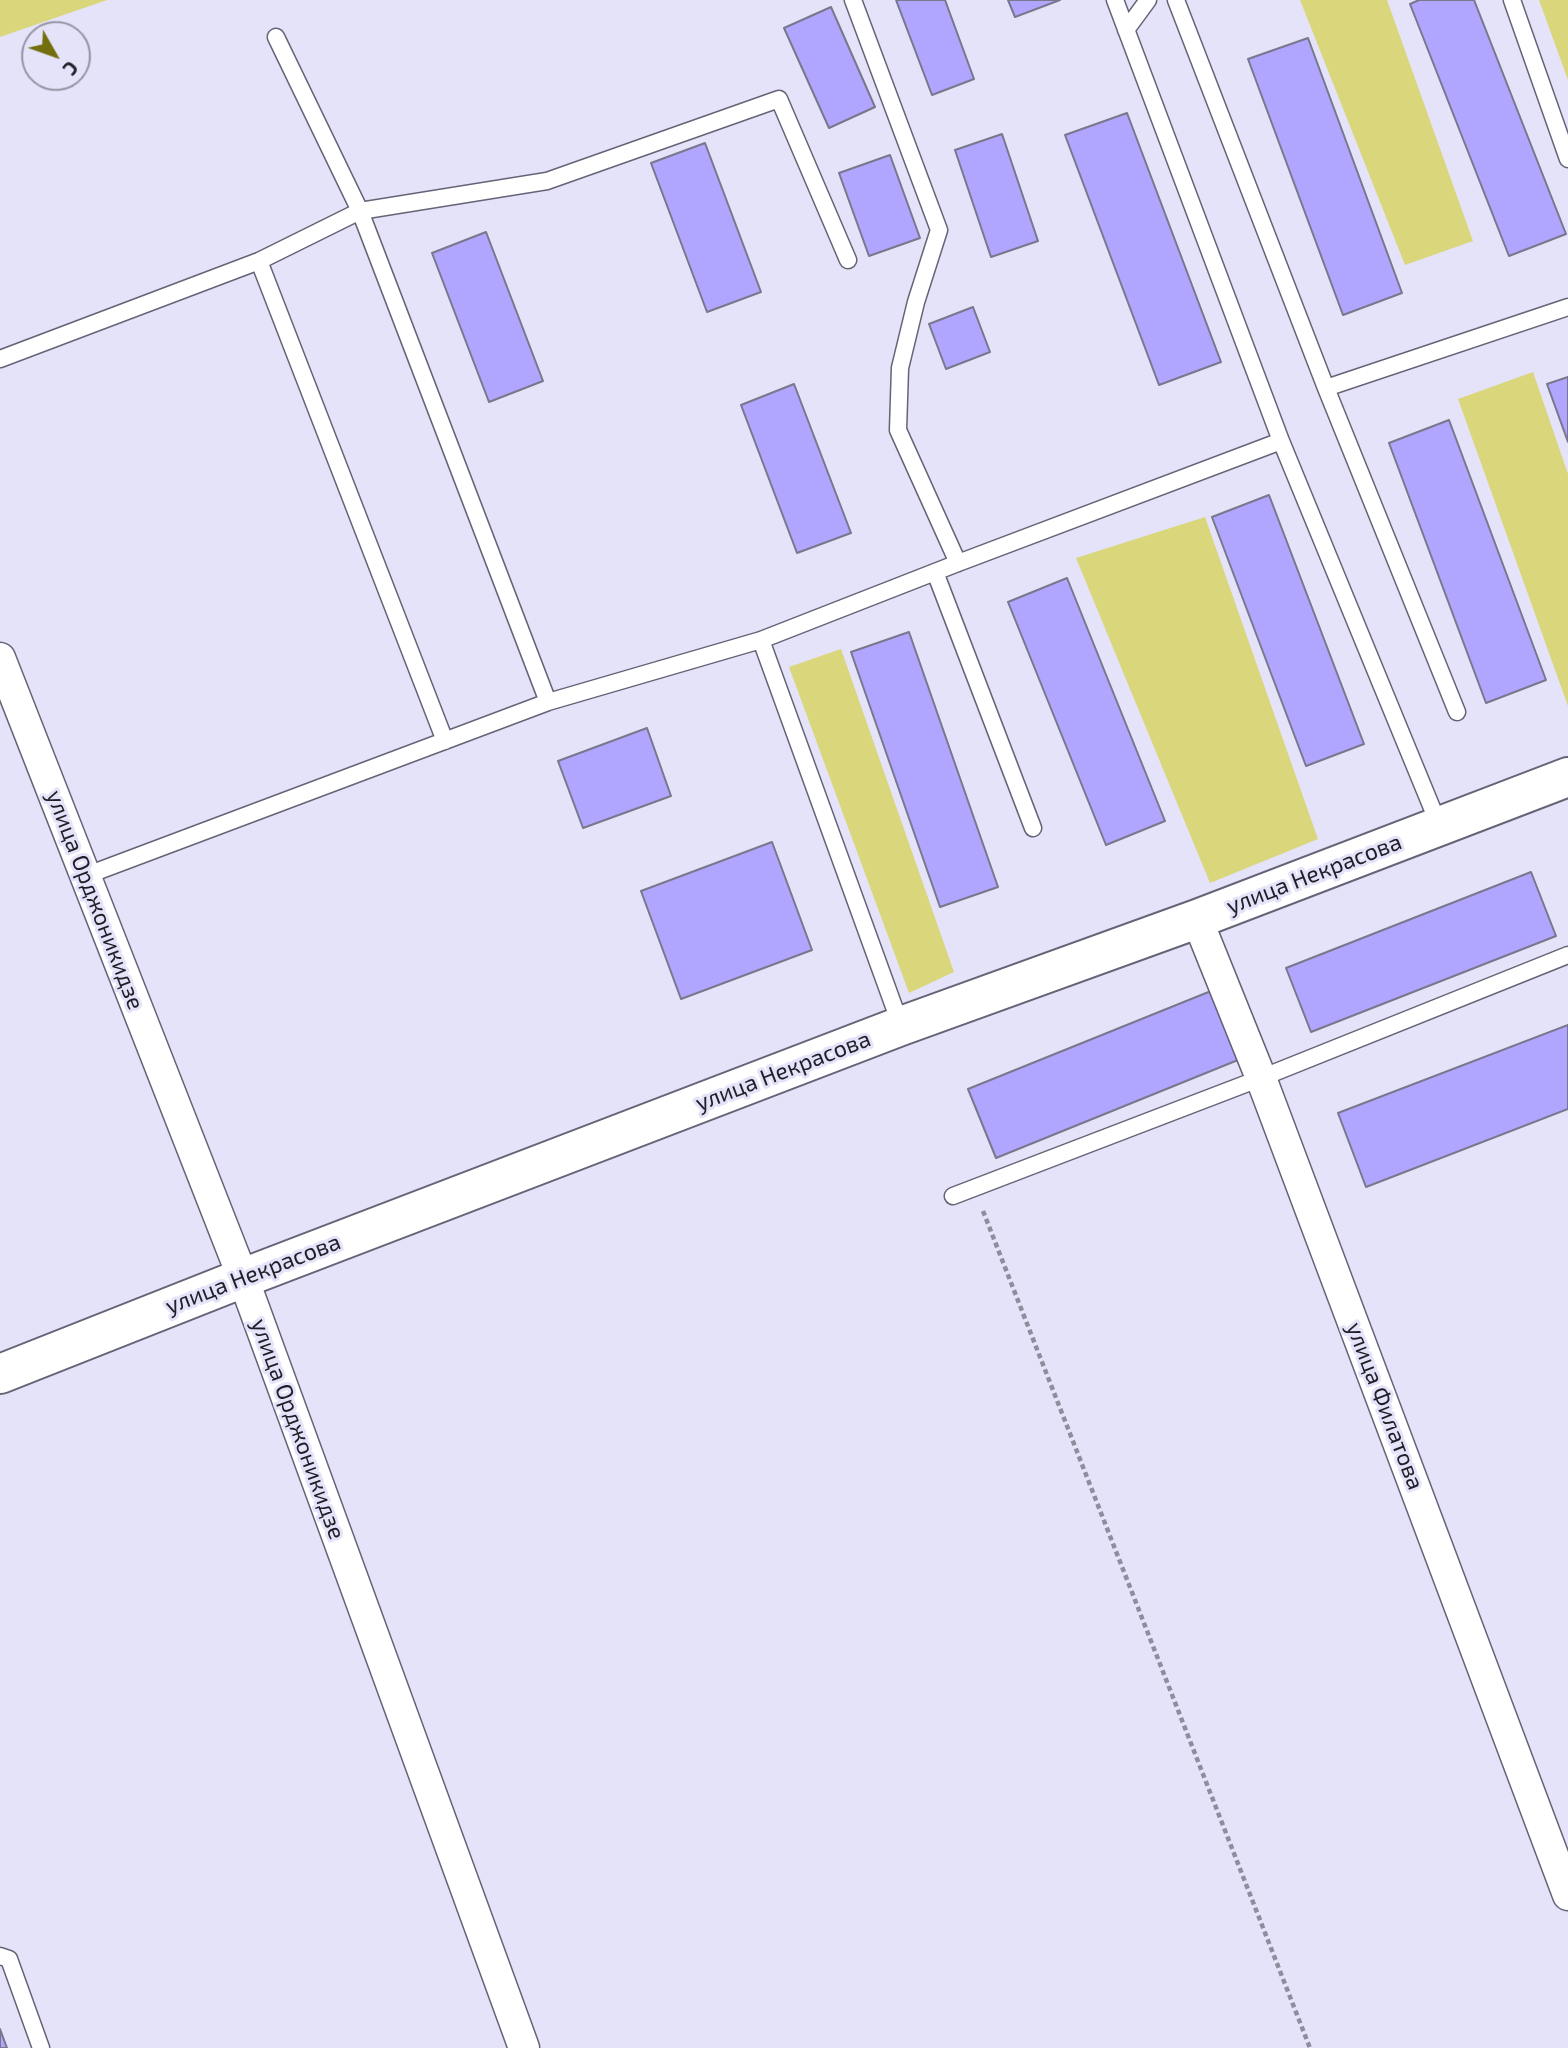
<!DOCTYPE html>
<html>
<head>
<meta charset="utf-8">
<style>
	body { margin:0 }
	#map { position:relative; width:1568px; height:2048px; overflow:hidden; background:#e4e3f9; font-family:"Exo 2",sans-serif }
	canvas { display:block }
	.north { position:absolute; left:21px; top:21px; width:70px; height:70px; box-sizing:border-box; background:#e4e3f9; border:2px solid #9695a5; border-radius:50%; rotate:130deg; font-size:19px; font-weight:700; line-height:28px; text-align:center; color:#201f27 }
	.north::after { content:''; display:block; margin:auto; width:24px; height:32px; background:#746f0e; clip-path:polygon(50% 0,100% 100%,50% 72%,0 100%) }
</style>
</head>
<body>
<div id="map">
<canvas width="1568" height="2048"></canvas>
<div class="north">С</div>
</div>
<script>
const ctx = document.querySelector('canvas').getContext('2d');
ctx.lineJoin = 'round';
function paint(path, color) { ctx.fillStyle = color; ctx.fill(path, 'evenodd'); }
const toPath = rows => new Path2D(rows.map(r => 'M' + r).join(''));
function strokePath(path, color, width, dash) { ctx.strokeStyle = color; ctx.lineWidth = width; ctx.lineCap = dash ? 'butt' : 'round'; ctx.setLineDash(dash || []); ctx.stroke(path); }
function write(font, color, halo, rows, align = 'center') {
  ctx.font = font + ' "Exo 2",sans-serif'; ctx.lineWidth = 6; ctx.setLineDash([]); ctx.textBaseline = 'middle'; ctx.strokeStyle = halo; ctx.fillStyle = color; for (const [text, x, y, turn = 0] of rows) {
    ctx.save(); ctx.translate(x, y); ctx.rotate((+turn || 0) * Math.PI / 180); ctx.textAlign = isNaN(turn) ? turn : align; if (halo) ctx.strokeText(text, 0, 0); ctx.fillText(text, 0, 0); ctx.restore();
  }
}
paint(toPath([
	[0,0,107,0,0,37],
	[1300,0,1387,0,1473,241,1405,265],
	[1539,0,1568,0,1568,80],
	[1533,372,1568,474,1568,706,1458,399],
	[1205,517,1318,839,1210,883,1076,558],
	[841,649,954,972,909,993,789,667]
]), '#dad67c');
const building = toPath([
	[896,0,945,0,974,79,932,95,896,0],
	[1008,0,1060,0,1015,17,1008,0],
	[1419,0,1474,0,1566,234,1509,256,1410,4,1419,0],
	[831,7,875,107,829,128,784,28,831,7],
	[1308,38,1402,293,1343,315,1248,59,1308,38],
	[1127,113,1221,362,1159,385,1065,135,1127,113],
	[1002,134,1038,241,991,257,955,150,1002,134],
	[705,143,761,292,707,312,651,163,705,143],
	[890,155,920,238,869,256,839,173,890,155],
	[486,232,543,381,489,402,432,253,486,232],
	[973,307,990,352,946,369,929,324,973,307],
	[1568,377,1568,442,1547,384,1568,377],
	[794,384,851,533,797,553,741,405,794,384],
	[1449,420,1546,680,1486,703,1389,443,1449,420],
	[1269,495,1364,744,1306,766,1212,517,1269,495],
	[1067,578,1165,821,1106,845,1008,602,1067,578],
	[909,632,998,887,940,907,851,652,909,632],
	[647,728,671,796,583,828,558,761,647,728],
	[772,842,812,950,681,999,641,891,772,842],
	[1531,872,1556,936,1311,1032,1286,968,1531,872],
	[1211,991,1238,1060,996,1158,968,1089,1211,991],
	[1568,1025,1568,1109,1366,1187,1338,1113,1568,1025],
	[0,2029,7,2048,0,2048,0,2029]
]);
paint(building, '#b0a6ff');
strokePath(building, '#78778b', 2);
const lane = toPath([
	[853,0,939,230,916,302,900,368,898,430,958,563],
	[1115,0,1281,441,1439,825],
	[1176,0,1326,388,1457,712],
	[1512,0,1568,159],
	[1126,30,1148,0],
	[276,37,360,211,548,702],
	[259,261,445,741],
	[0,359,259,261,360,211,547,181,779,99,848,260],
	[1326,388,1568,307],
	[935,572,1033,828],
	[761,640,901,1026],
	[85,876,548,702,761,640,958,563,1281,441],
	[953,1196,1261,1078,1568,955],
	[0,1956,9,1959,41,2048]
]);
const street = toPath([
	[0,658,243,1278,524,2048],
	[1197,919,1261,1078,1568,1895]
]);
const secondary = toPath([
	[0,1374,243,1278,901,1026,1197,919,1568,777]
]);
strokePath(lane, '#656376', 19);
strokePath(street, '#656376', 33);
strokePath(secondary, '#656376', 42);
strokePath(toPath([
	[983,1211,1310,2048]
]), '#8e8d9d', 4.5, [5, 3.5]);
strokePath(lane, '#fff', 16);
strokePath(street, '#fff', 30);
strokePath(secondary, '#fff', 38);
write('23px', '#201f27', '#e4e3f9', [
	["улица Некрасова",1314,874,-21],
	["улица Орджоникидзе",95,900,69],
	["улица Некрасова",783,1071,-21],
	["улица Некрасова",253,1274,-21],
	["улица Филатова",1385,1406,69],
	["улица Орджоникидзе",298,1429,70]
]);
</script>
</body>
</html>
